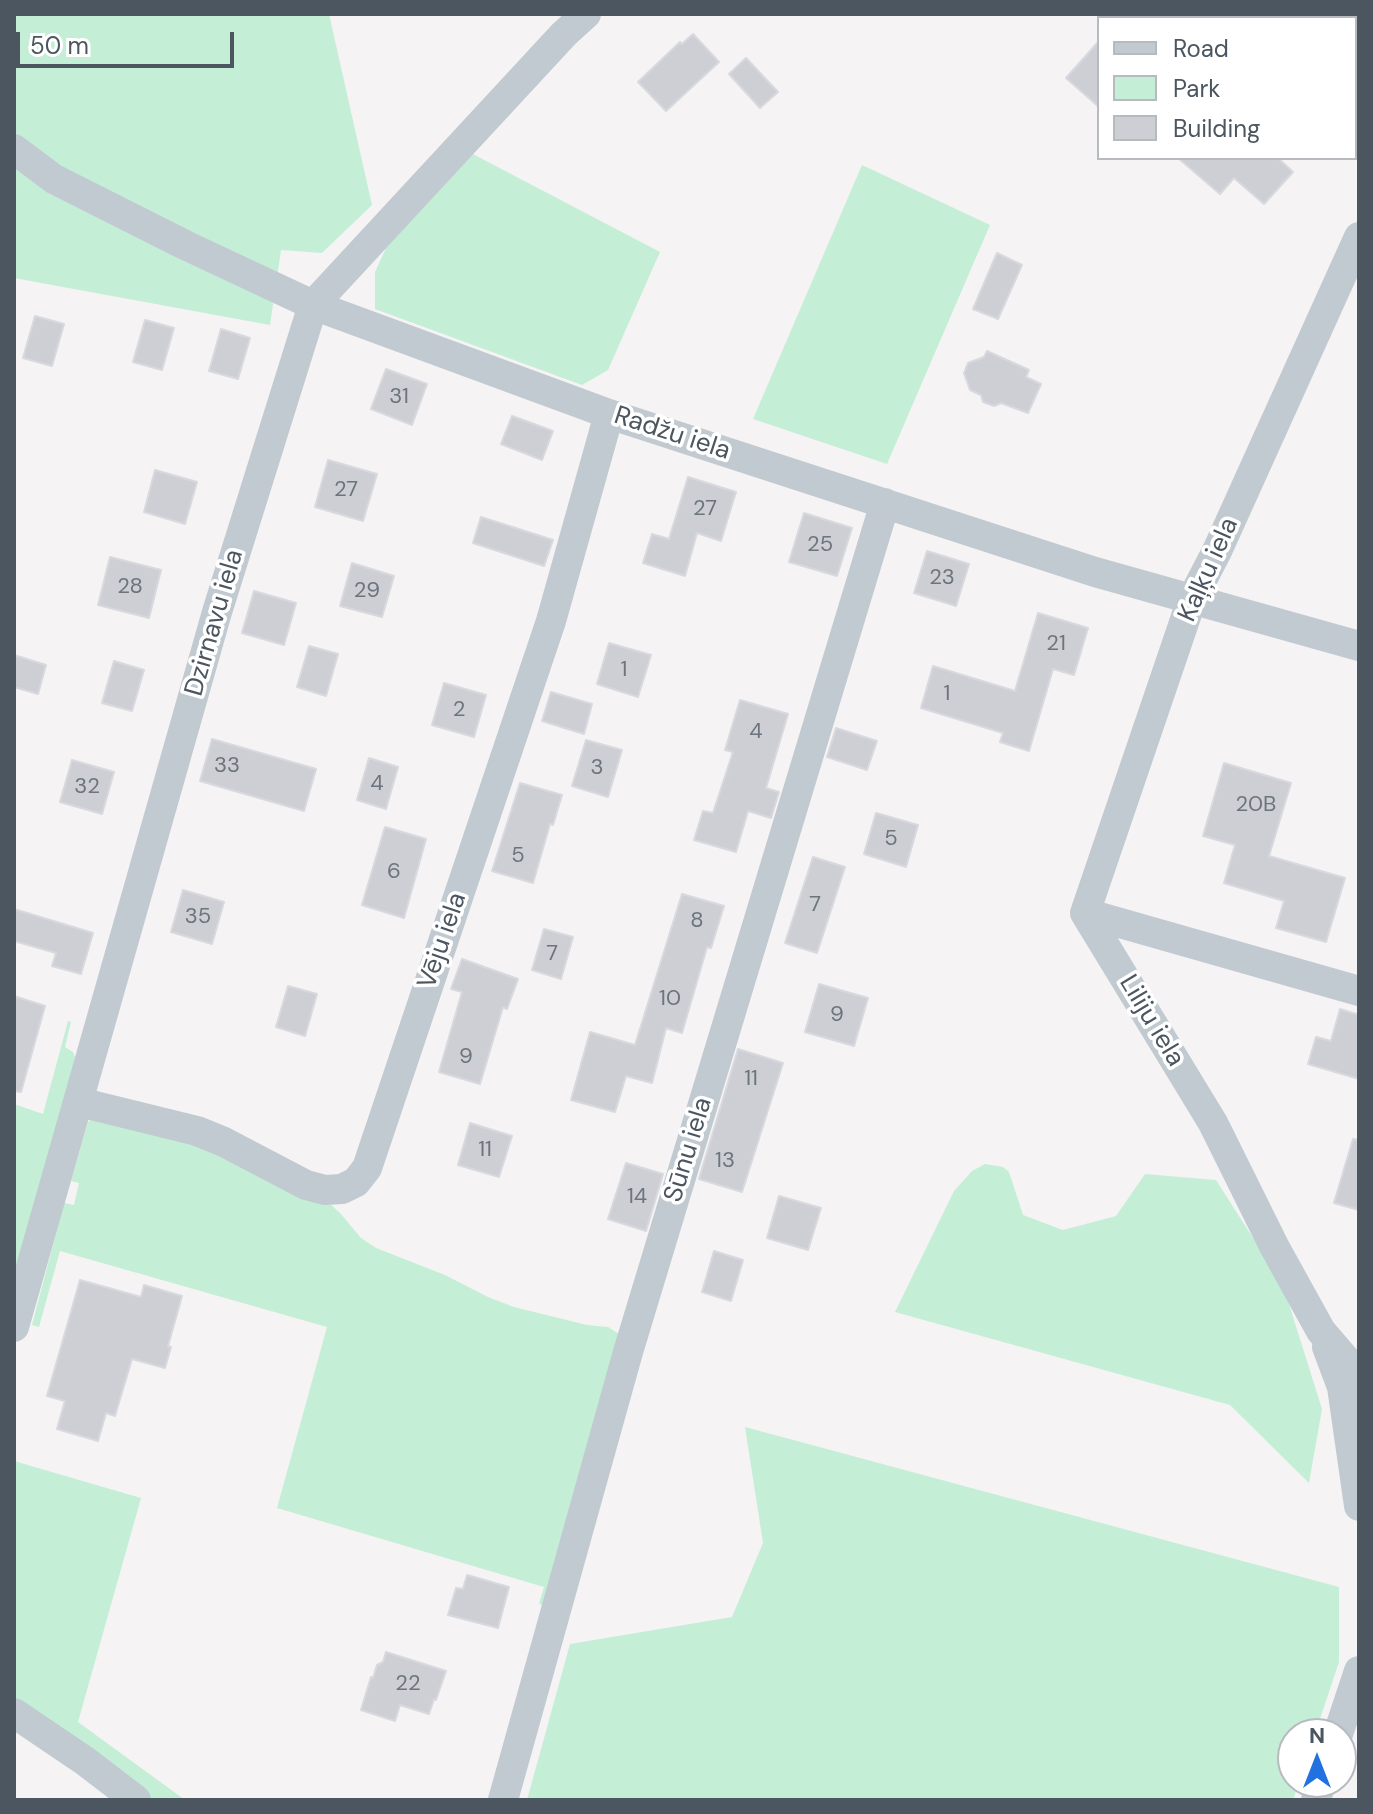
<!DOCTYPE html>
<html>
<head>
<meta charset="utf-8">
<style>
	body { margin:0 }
	#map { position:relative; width:1373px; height:1814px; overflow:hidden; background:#f5f3f3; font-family:"DM Sans",sans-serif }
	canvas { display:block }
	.frame { position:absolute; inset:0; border:16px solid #4b5660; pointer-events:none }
	.legend { position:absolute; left:1097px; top:16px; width:260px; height:144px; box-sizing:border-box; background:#fff; border:2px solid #b7bbbf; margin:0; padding:10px 14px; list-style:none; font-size:24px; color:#4b5660 }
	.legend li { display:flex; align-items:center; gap:16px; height:40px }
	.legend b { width:40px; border:2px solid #b7bbbf }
	.north { position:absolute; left:1277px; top:1718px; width:80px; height:80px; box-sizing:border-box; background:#fff; border:2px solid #b7bbbf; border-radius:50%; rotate:0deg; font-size:22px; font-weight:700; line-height:32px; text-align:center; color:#4b5660 }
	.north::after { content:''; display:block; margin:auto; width:28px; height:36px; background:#2171e1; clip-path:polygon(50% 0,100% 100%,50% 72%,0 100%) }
	.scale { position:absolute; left:16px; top:32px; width:218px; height:36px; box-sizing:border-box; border:4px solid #4b5660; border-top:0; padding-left:10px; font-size:24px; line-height:28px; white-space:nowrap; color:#4b5660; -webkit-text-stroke:6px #fff; paint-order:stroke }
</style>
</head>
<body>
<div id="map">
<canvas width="1373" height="1814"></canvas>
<div class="frame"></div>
<ul class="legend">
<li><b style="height:10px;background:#c1cad1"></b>Road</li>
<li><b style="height:22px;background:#c4efd6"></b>Park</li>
<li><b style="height:22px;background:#cdcfd5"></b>Building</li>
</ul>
<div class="north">N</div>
<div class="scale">50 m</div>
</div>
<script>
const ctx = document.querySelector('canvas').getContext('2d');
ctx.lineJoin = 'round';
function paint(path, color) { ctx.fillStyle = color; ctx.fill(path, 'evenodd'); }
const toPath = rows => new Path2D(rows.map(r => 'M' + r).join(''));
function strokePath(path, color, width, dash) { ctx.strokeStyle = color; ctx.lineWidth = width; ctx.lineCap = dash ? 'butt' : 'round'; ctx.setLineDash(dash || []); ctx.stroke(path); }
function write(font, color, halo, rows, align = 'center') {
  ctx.font = font + ' "DM Sans",sans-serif'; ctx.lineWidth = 7; ctx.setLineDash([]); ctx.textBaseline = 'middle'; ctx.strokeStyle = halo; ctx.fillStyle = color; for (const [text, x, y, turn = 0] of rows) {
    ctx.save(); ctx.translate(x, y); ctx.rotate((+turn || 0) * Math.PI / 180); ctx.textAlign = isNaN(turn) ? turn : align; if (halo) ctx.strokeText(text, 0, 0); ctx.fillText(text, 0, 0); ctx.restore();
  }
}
paint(toPath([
	[14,14,329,14,372,205,322,253,281,250,270,325,14,278],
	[469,152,660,252,608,370,582,385,375,309,375,272,386,248],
	[862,165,990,225,887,464,753,419],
	[68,1021,71,1022,65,1047,73,1052,75,1057,74,1066,14,1278,14,1104,43,1114],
	[94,1117,186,1133,328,1202,341,1214,361,1238,376,1248,445,1275,488,1297,514,1307,587,1325,608,1327,619,1334,550,1607,539,1604,544,1587,277,1508,327,1327,60,1251,39,1327,32,1325,64,1203,74,1205,79,1183,71,1181,88,1122],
	[985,1164,1003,1167,1009,1172,1023,1215,1063,1230,1116,1216,1145,1174,1216,1180,1283,1285,1322,1409,1309,1483,1230,1405,895,1312,954,1191,972,1171],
	[745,1427,1339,1587,1339,1662,1315,1734,1293,1734,1293,1782,1299,1782,1293,1800,527,1800,570,1644,732,1617,763,1543],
	[14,1461,141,1498,78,1722,185,1800,153,1800,98,1756,14,1699]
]), '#c4efd6');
const building = toPath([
	[693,34,719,62,666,111,638,82,680,42,682,44,693,34],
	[1099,41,1099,107,1066,78,1099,41],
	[746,58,778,92,760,108,729,74,746,58],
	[1178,158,1278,158,1293,172,1264,204,1234,178,1220,194,1178,158],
	[997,253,1022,265,998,319,973,309,997,253],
	[35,316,64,324,52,366,23,358,35,316],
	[145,320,174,328,162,370,133,362,145,320],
	[221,329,250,338,238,379,209,371,221,329],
	[987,351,1029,370,1026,377,1041,384,1028,413,1001,403,994,406,983,402,981,395,970,390,964,373,968,363,984,357,987,351],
	[386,369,427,384,412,425,371,409,386,369],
	[512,416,553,431,542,460,501,444,512,416],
	[328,460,377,474,363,521,315,507,328,460],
	[155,470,197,482,185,524,144,512,155,470],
	[688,477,736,492,721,541,697,533,685,576,643,563,652,534,669,539,688,477],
	[804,513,852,528,837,576,789,562,804,513],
	[481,517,553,540,544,566,473,543,481,517],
	[927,551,969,564,956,606,914,593,927,551],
	[110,557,161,570,149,618,98,605,110,557],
	[352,563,394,576,382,617,340,606,352,563],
	[254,591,296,603,284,645,242,633,254,591],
	[1038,613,1088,628,1074,675,1053,669,1029,751,1000,742,1003,733,921,708,933,666,1015,691,1038,613],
	[609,643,651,655,638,697,597,684,609,643],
	[309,646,338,654,326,696,297,687,309,646],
	[14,655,46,665,38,694,14,687,14,655],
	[114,661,144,670,132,711,102,703,114,661],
	[444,683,486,695,474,737,432,725,444,683],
	[551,692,592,704,584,734,542,721,551,692],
	[740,700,788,714,766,788,779,792,771,818,748,811,736,852,694,840,703,811,713,813,733,752,725,750,740,700],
	[836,728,877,741,867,770,827,757,836,728],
	[212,739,316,769,304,811,200,781,212,739],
	[586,740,622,750,608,797,572,786,586,740],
	[369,758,398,767,386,809,357,800,369,758],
	[72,760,114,772,102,814,60,802,72,760],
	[1224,763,1291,783,1269,856,1345,878,1326,942,1276,928,1284,901,1224,883,1235,845,1203,836,1224,763],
	[520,783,562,795,553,825,550,824,533,883,492,871,520,783],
	[876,813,918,825,906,867,864,854,876,813],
	[385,827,426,839,404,918,362,905,385,827],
	[813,857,845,867,817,953,785,943,813,857],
	[183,890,224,902,212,944,171,932,183,890],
	[682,894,724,906,711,948,707,947,682,1033,666,1028,652,1083,626,1076,615,1112,571,1100,590,1032,635,1045,682,894],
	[14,909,93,933,81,974,52,966,56,953,14,941,14,909],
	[544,929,573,937,561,979,532,970,544,929],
	[462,959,518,979,507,1009,503,1007,480,1084,439,1072,462,992,451,989,462,959],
	[819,984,868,998,854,1046,805,1032,819,984],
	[288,986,317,994,305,1036,276,1027,288,986],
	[14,996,45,1006,21,1092,14,1091,14,996],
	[1340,1009,1359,1015,1359,1079,1308,1064,1316,1037,1331,1041,1340,1009],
	[738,1049,783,1063,742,1192,699,1179,738,1049],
	[470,1123,512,1136,499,1177,458,1165,470,1123],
	[1353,1139,1359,1140,1359,1210,1334,1203,1353,1139],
	[626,1163,663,1174,646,1231,608,1219,626,1163],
	[779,1196,821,1208,808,1250,767,1238,779,1196],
	[714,1251,743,1260,731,1301,702,1292,714,1251],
	[80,1280,141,1297,144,1285,182,1296,168,1346,171,1347,165,1368,132,1359,115,1416,106,1413,98,1441,57,1429,65,1401,47,1396,80,1280],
	[467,1575,509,1587,498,1628,448,1615,456,1588,463,1589,467,1575],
	[386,1652,446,1671,436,1700,434,1699,429,1714,400,1705,395,1721,361,1710,371,1677,373,1678,377,1665,383,1662,386,1652]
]);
paint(building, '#cdcfd5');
strokePath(building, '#d7d9de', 2);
strokePath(toPath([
	[14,149,54,179,185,245,313,305,609,414,1095,572,1359,646],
	[1085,913,1192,599,1217,551,1359,237],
	[1085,913,1213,1123,1274,1246,1321,1331,1359,1375],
	[1085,913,1359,991],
	[79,1102,197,1131,224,1142,306,1185,325,1190,342,1189,356,1182,367,1168,551,621,609,414],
	[14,1327,217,612,313,305,564,34,586,14],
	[1327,1347,1342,1387,1359,1506],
	[14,1713,85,1761,136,1800],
	[1338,1734,1359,1671],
	[503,1800,628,1352,885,503],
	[1316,1800,1321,1782]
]), '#c1cad1', 30);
write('22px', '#6c747d', null, [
	["31",399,397],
	["27",346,490],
	["27",705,509],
	["25",820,545],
	["23",942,578],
	["28",130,587],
	["29",367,591],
	["21",1056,644],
	["1",624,670],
	["1",947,694],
	["2",459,710],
	["4",756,732],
	["33",227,766],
	["3",597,768],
	["4",377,784],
	["32",87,787],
	["20B",1256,805],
	["5",891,839],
	["5",518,856],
	["6",394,872],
	["7",815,905],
	["35",198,917],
	["8",697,921],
	["7",552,954],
	["10",670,999],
	["9",837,1015],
	["9",466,1057],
	["11",751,1079],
	["11",485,1150],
	["13",725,1161],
	["14",637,1197],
	["22",408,1684]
]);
write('26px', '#4b5660', '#fff', [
	["Radžu iela",672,434,18],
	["Kaļķu iela",1209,570,-66],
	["Dzirnavu iela",215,623,-74],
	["Vēju iela",443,941,-71],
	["Liliju iela",1151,1021,59],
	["Sūnu iela",689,1150,-73]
]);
</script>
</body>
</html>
